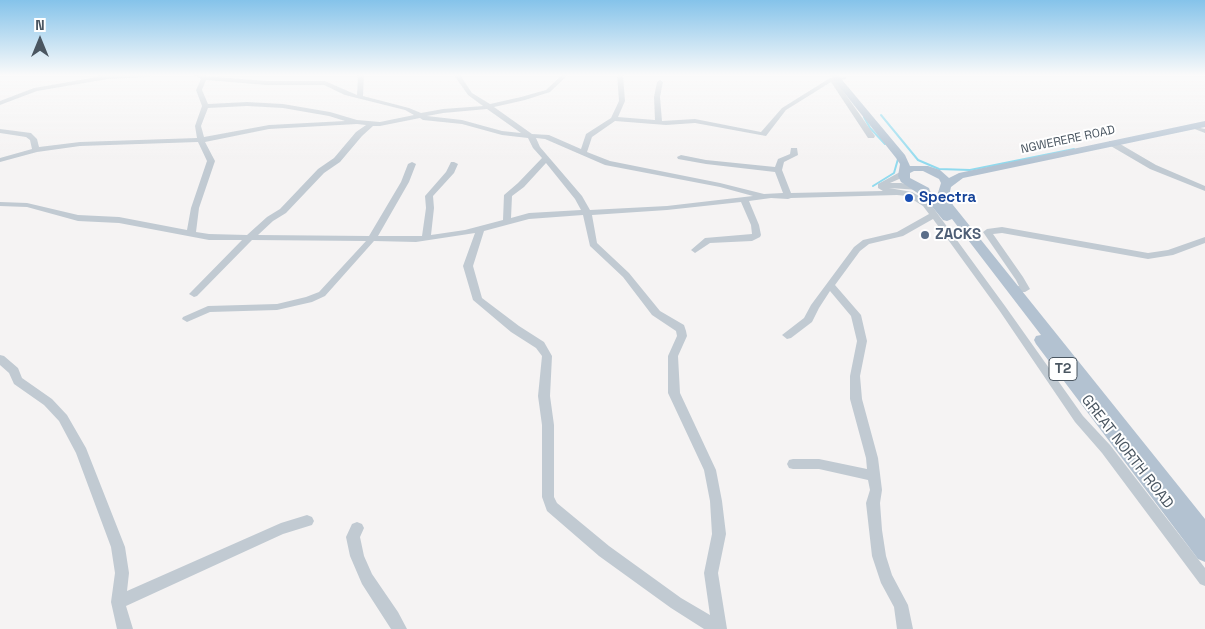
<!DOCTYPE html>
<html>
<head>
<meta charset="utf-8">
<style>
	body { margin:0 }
	#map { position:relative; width:1205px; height:629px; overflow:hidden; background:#f5f3f3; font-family:"Space Grotesk",sans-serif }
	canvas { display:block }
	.north { position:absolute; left:15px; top:15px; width:50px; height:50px; -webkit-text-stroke:4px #fff; paint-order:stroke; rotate:0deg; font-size:14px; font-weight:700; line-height:20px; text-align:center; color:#4a5661 }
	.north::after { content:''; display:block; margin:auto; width:18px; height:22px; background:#4a5661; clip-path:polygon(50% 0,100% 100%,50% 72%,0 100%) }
</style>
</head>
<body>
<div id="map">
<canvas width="1205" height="629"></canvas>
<div class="north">N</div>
</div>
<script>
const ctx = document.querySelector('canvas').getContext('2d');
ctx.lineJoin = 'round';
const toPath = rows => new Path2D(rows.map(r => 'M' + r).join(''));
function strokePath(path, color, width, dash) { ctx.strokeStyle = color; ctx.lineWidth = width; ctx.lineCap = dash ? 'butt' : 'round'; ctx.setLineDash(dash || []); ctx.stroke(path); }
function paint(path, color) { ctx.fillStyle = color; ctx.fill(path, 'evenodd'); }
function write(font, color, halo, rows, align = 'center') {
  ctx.font = font + ' "Space Grotesk",sans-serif'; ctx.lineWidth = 4; ctx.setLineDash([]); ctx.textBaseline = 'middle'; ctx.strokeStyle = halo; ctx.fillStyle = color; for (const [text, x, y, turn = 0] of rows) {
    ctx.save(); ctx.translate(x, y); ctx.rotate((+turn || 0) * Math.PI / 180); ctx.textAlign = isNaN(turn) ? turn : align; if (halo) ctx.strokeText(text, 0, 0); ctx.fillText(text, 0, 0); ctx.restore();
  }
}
strokePath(toPath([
	[881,115,918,160,939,169,970,170,1074,149],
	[864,117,870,128,885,144],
	[873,186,894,173,898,159]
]), '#90daee', 2);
paint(toPath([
	[100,75,152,75,149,77,108,79,37,91,0,105,0,101,34,88,97,77,100,75],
	[194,75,266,81,325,81,357,95,358,75,364,75,363,96,409,108,421,113,443,109,483,106,468,95,454,75,460,75,472,93,490,104,521,97,546,90,562,75,568,75,550,92,525,100,494,107,532,134,549,135,581,149,586,134,611,118,619,101,617,75,623,75,625,101,618,117,655,120,654,97,657,82,660,80,663,82,660,97,662,121,695,119,761,132,782,108,830,78,846,77,846,79,836,81,875,136,874,138,868,138,831,82,786,110,766,136,695,123,666,125,615,121,592,137,587,152,610,161,720,183,764,194,783,193,775,172,706,164,678,159,677,157,681,155,706,160,775,167,778,159,790,154,791,148,797,148,798,155,784,162,782,170,791,193,883,191,878,188,878,184,900,172,906,172,906,176,890,183,901,183,917,186,921,188,920,190,889,188,912,192,929,202,1005,306,1083,416,1110,445,1205,568,1205,586,1200,584,1102,453,1075,422,999,310,933,219,903,236,869,244,860,251,835,285,861,315,867,341,860,376,862,399,878,458,882,490,880,503,882,530,886,556,892,575,908,605,913,629,897,629,894,607,881,583,872,556,866,503,870,490,868,480,819,469,793,469,789,468,787,464,789,460,793,459,819,459,867,469,866,458,850,399,850,376,857,341,851,316,830,291,819,308,812,322,791,338,787,339,782,335,804,318,811,305,854,247,863,240,897,232,929,214,923,206,907,196,897,195,791,198,788,199,771,198,749,201,759,225,761,235,760,237,752,241,710,243,695,253,691,250,705,238,752,234,751,225,741,202,667,210,592,215,597,243,629,273,660,311,684,325,686,331,687,336,678,356,680,393,716,470,722,501,726,534,718,573,727,629,704,629,671,608,599,556,547,511,542,497,542,425,538,396,542,356,536,348,511,332,473,300,463,266,475,233,416,242,374,241,325,296,312,302,277,310,210,312,187,322,182,319,183,317,208,306,277,304,306,297,319,292,366,241,252,240,197,296,194,297,189,294,191,292,242,240,209,240,119,223,78,221,27,207,0,206,0,202,27,203,78,215,119,217,187,230,191,208,207,161,198,142,80,146,37,152,0,162,0,158,32,149,30,140,26,137,0,133,0,129,31,133,37,139,39,147,80,142,197,138,195,126,202,106,196,90,201,79,194,75],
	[206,80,266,85,324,85,345,95,405,110,414,115,380,122,357,120,330,112,283,104,247,102,208,104,202,90,206,80],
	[247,106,283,108,329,116,345,121,269,125,204,137,201,126,208,108,247,106],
	[487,109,521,133,502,131,462,120,427,116,443,113,487,109],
	[420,118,423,120,462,124,502,135,528,138,533,148,542,158,518,183,504,195,503,220,465,230,431,235,434,208,433,196,454,173,458,164,454,162,451,162,446,172,425,196,426,208,422,236,378,236,409,182,416,164,412,162,408,164,401,182,369,236,258,235,273,221,286,213,324,173,340,162,362,136,373,126,380,126,420,118],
	[357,124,366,125,356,132,334,158,318,169,280,209,267,217,247,235,209,234,196,232,199,208,215,161,205,142,269,129,357,124],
	[536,138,545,139,605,165,720,187,753,196,667,206,590,210,582,196,540,147,536,138],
	[546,163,575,199,581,210,529,213,511,218,512,196,524,187,546,163],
	[583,215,590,246,623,277,652,315,676,331,677,336,668,356,668,393,704,470,710,501,712,534,704,573,710,615,681,598,609,546,557,503,554,497,554,425,550,396,552,356,544,342,519,326,482,298,473,266,484,231,529,219,583,215],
	[1192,126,1205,129,1205,133,1192,128,1192,126],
	[1109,141,1115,141,1156,165,1205,186,1205,191,1150,169,1109,145,1109,141],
	[1002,227,1148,253,1168,250,1205,237,1205,243,1173,255,1148,259,1002,233,993,234,1023,277,1030,289,1025,292,1013,292,1008,289,1010,287,1019,286,1016,280,983,232,987,229,1002,227],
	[0,355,4,356,18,368,22,378,52,399,67,415,86,448,125,547,129,573,127,591,281,523,307,515,312,517,314,521,312,525,283,534,126,606,133,629,117,629,111,602,115,573,111,547,76,453,59,421,44,405,14,384,9,373,0,365,0,355],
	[357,522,362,524,364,528,360,537,364,556,372,574,398,612,407,629,391,629,362,584,350,556,346,537,352,524,357,522]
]), '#c1cad2');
paint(toPath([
	[830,75,838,75,905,155,910,166,928,166,940,170,949,178,959,173,1205,121,1205,127,963,178,951,187,949,196,953,205,1205,519,1205,562,1198,559,1036,344,1034,340,1036,336,1041,335,952,219,947,221,943,220,925,198,901,182,898,176,900,164,896,158,830,75],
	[914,171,923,171,939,179,941,183,937,196,941,203,930,191,929,188,910,178,910,173,914,171]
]), '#b3c2d1');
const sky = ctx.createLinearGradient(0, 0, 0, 163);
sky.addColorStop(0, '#85c3ea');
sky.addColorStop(0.46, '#fafafa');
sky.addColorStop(1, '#fafafa00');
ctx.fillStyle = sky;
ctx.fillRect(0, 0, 1205, 163);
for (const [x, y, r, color] of [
	[909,198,5,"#1a4fb4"],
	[925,235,5,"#5c6f8a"]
]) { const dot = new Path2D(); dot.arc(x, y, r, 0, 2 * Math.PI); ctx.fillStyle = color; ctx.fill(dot); strokePath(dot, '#fff', 2); }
write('12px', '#4a5661', '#fff', [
	["NGWERERE ROAD",1068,140,-12]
]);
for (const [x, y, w] of [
	[1063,369,28]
]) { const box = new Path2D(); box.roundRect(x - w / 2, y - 11.5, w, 23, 4); ctx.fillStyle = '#fff'; ctx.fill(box); strokePath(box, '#4a5661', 1); }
write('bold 14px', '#4a5661', null, [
	["T2",1063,369]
]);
write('bold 15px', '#164399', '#fff', [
	["Spectra",919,198]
], 'left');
write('bold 15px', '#4e5e75', '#fff', [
	["ZACKS",935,235]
], 'left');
write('15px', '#4a5661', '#fff', [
	["GREAT NORTH ROAD",1127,452,52]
]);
</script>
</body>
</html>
